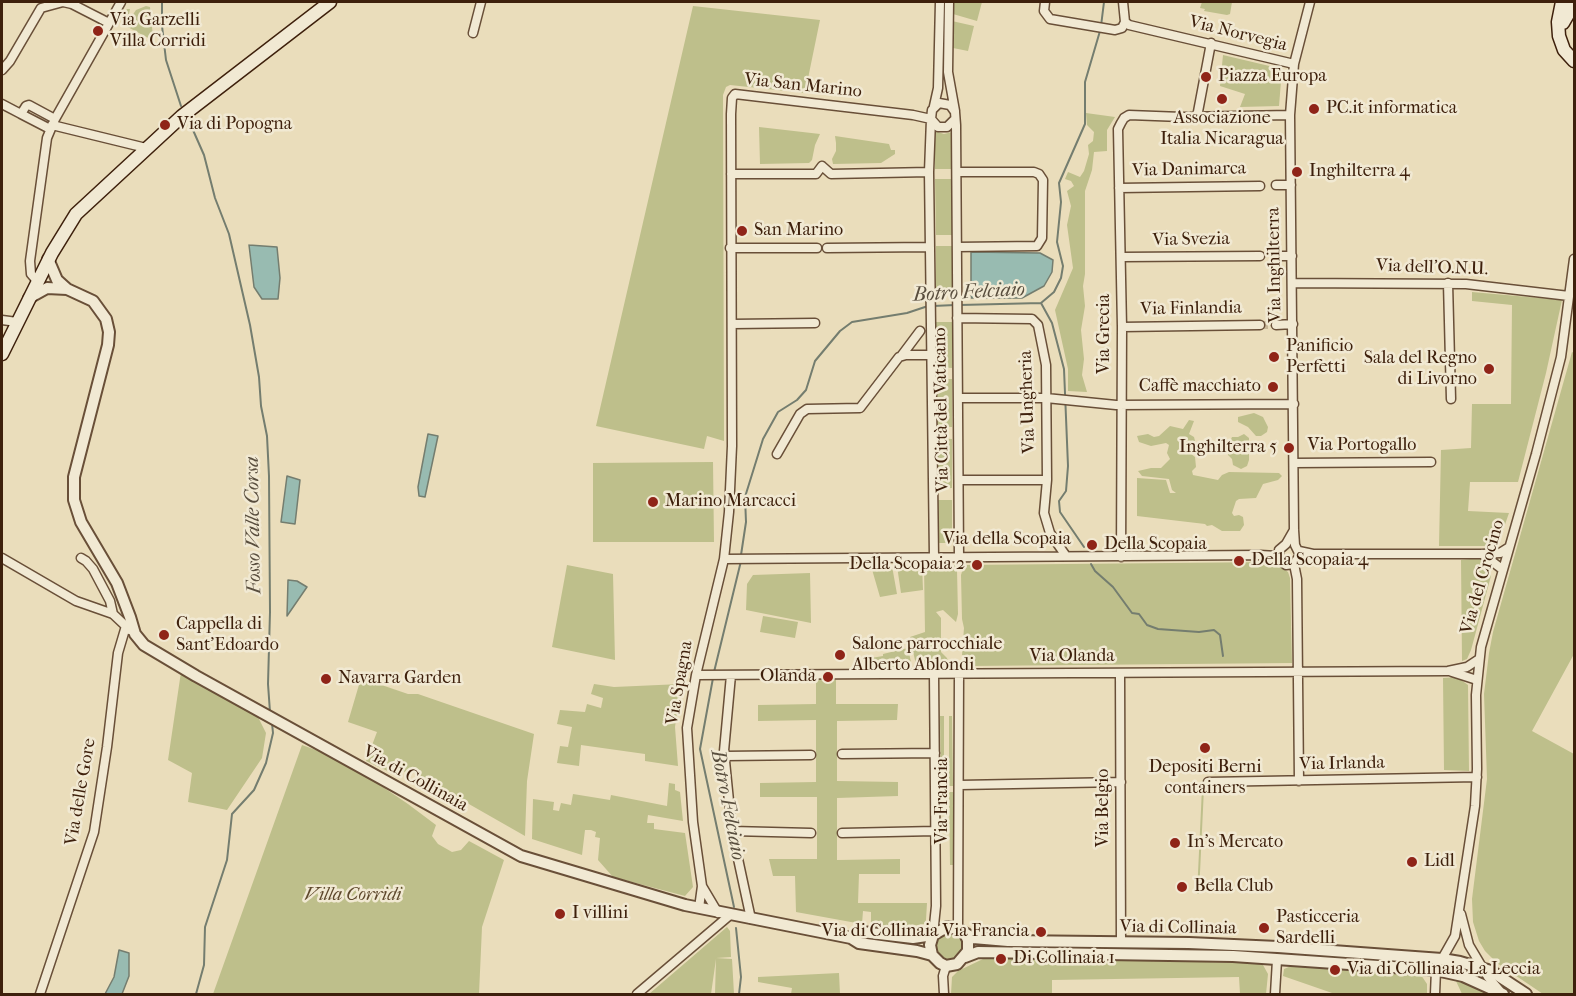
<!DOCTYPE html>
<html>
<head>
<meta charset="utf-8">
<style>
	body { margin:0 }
	#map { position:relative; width:1576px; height:996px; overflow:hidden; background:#eaddbb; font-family:"IM FELL French Canon",serif }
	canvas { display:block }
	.frame { position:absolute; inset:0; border:3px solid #3e200c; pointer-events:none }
</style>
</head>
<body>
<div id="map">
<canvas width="1576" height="996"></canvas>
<div class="frame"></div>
</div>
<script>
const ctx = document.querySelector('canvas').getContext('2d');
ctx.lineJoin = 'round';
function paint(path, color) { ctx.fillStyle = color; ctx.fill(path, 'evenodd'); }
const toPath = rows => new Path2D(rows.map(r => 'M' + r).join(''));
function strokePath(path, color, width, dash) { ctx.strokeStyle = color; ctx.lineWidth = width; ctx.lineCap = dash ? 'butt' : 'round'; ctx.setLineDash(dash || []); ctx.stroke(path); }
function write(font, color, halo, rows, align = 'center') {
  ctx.font = font + ' "IM FELL French Canon",serif'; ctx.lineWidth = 5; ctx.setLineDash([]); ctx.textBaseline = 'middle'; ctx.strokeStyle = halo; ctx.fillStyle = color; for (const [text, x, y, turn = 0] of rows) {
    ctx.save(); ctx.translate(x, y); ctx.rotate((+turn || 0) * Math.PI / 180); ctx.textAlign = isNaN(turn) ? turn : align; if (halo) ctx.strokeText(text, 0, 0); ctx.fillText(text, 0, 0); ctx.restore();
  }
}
paint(toPath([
	[953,2,982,2,977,21,953,14],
	[1202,2,1232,2,1230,14,1227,15,1204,11,1205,9,1200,8],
	[146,6,150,7,153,37,150,39,124,25,121,17,127,9,130,9,129,14,132,16,136,10],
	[693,6,820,20,805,93,730,85,726,87,723,95,724,441,707,436,704,449,596,426],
	[952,21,974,26,968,51,953,48],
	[1223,55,1282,69,1279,106,1240,107,1245,94,1220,86],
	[1086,113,1115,117,1107,130,1107,151,1094,152,1092,170,1085,191,1085,274,1083,286,1085,306,1081,330,1084,359,1082,375,1087,392,1068,391,1068,369,1055,310,1073,268,1067,225,1071,206,1067,191,1074,186,1071,181,1065,179,1068,172,1080,177,1084,171,1089,154,1088,145,1093,141,1094,132,1087,125],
	[759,127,820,134,815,145,812,160,809,163,760,164],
	[935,131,944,134,952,132,952,169,935,169],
	[835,136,889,144,891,150,895,150,895,154,881,163,833,164,832,159,836,151,836,143],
	[935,179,952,179,952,235,936,235],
	[936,246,952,246,952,293,936,293],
	[1472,292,1562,300,1546,373,1518,482,1470,482,1468,511,1509,513,1502,533,1496,542,1484,546,1439,546,1441,450,1471,448,1472,404,1511,404,1512,305,1472,301],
	[936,322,952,322,952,368,936,367],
	[1572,352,1574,353,1574,654,1532,731,1574,754,1574,994,1543,994,1497,963,1485,951,1479,941,1473,922,1472,899,1487,779,1484,694,1489,653,1493,632],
	[936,379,952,379,952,427,937,427],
	[1254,413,1263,417,1268,427,1267,432,1261,436,1256,436,1248,427,1238,422,1238,417],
	[1189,420,1194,421,1189,434,1194,437,1196,445,1185,449,1195,457,1196,467,1192,471,1193,475,1218,480,1222,475,1229,472,1279,473,1282,476,1278,480,1263,484,1256,498,1239,499,1236,501,1232,513,1234,516,1239,515,1243,517,1244,525,1240,531,1222,531,1212,525,1207,526,1205,524,1137,516,1137,478,1166,480,1170,493,1176,493,1172,490,1169,479,1142,476,1138,471,1151,468,1161,468,1170,459,1167,453,1169,445,1166,443,1151,446,1139,442,1137,436,1148,434,1154,437,1159,436,1170,426,1183,429],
	[1244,434,1249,438,1249,460,1247,466,1241,469,1233,465,1232,459,1228,455,1228,446,1232,437,1238,437],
	[937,438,952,439,952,488,937,489],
	[713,462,714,542,593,542,593,463],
	[937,500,952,500,952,543,937,543],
	[1479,558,1489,567,1491,576,1471,650,1467,659,1462,661,1461,560],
	[1274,562,1288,572,1290,578,1292,663,971,666,970,656,962,655,964,628,962,619,961,575,964,565],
	[567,565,613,574,615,660,552,647],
	[922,565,923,590,901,593,897,566],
	[924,565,955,565,957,570,958,614,956,622,943,610,936,612,941,618,941,652,947,658,949,665,916,665,910,637,925,632],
	[871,566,892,566,897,594,880,597],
	[810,573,811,623,746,610,747,584,753,575],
	[763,616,798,622,795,638,760,632],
	[908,648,912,667,867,667,865,659,883,656,883,654],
	[181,672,256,713,266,733,262,758,227,810,188,802,192,773,168,760],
	[1457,677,1468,685,1469,771,1444,770,1443,678],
	[361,678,408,694,418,694,534,734,527,781,525,836,411,771,392,773,366,761,377,732,348,722],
	[816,679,836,680,836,704,898,704,897,720,837,721,837,781,898,782,898,796,837,798,837,860,900,859,900,874,859,874,858,903,927,903,926,920,924,924,912,926,911,929,871,924,871,912,863,911,862,924,796,912,795,876,773,876,769,859,817,859,817,797,760,797,760,783,816,782,816,720,758,721,758,705,816,704],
	[594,684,614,687,681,684,675,727,678,766,645,761,645,754,581,745,579,766,557,763,560,746,568,747,572,727,557,724,560,710,585,712,587,704,601,708,603,698,591,694],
	[940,716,944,716,944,786,941,786],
	[949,716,952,716,953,786,949,786],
	[302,745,330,755,365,775,408,804,436,825,432,836,438,844,452,852,461,850,469,841,504,860,482,927,479,994,213,994],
	[669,783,675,784,675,790,680,792,683,821,648,815,647,823,654,823,654,829,685,833,693,887,685,896,613,877,598,860,600,838,595,837,596,832,591,830,585,830,582,855,532,839,533,799,554,802,553,810,559,811,561,803,571,805,573,794,610,800,611,795,667,806],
	[1202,788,1204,788,1199,894,1197,894],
	[949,792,953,792,953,865,950,865],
	[727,927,730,931,731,957,716,958,732,959,734,994,715,994,716,959,711,994,649,994],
	'935 946a14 14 0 1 1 28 0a14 14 0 1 1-28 0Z',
	[1010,946,1215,949,1270,952,1271,955,1010,948],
	[1301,954,1442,964,1480,973,1487,980,1463,970,1442,966,1300,957],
	[998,958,1253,963,1263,965,1268,974,1266,994,1240,994,1239,977,1052,980,1052,994,951,994,952,977,958,971,983,959],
	[1291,966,1421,975,1427,984,1427,994,1335,994,1283,976,1284,969],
	[839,973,840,994,791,994,792,988,758,982,758,977],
	[1456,981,1477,986,1491,994,1462,994]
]), '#bebf8b');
const water = toPath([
	[249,245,277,247,280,278,278,299,262,299,254,287,249,245],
	[971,252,1040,253,1053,260,1052,272,1044,286,1022,298,971,298,971,252],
	[428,434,438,436,425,497,419,496,418,487,428,434],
	[287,476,300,480,295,524,281,522,287,476],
	[288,580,297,581,307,587,287,616,288,580],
	[119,950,129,953,129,976,122,994,105,994,114,977,119,950]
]);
paint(water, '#98bbb1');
strokePath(water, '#747d6f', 1.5);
strokePath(toPath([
	[162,2,162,26,166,60,181,106],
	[1101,26,1104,2],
	[189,121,204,155,215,198,229,234,250,325,259,377,261,406,267,436,269,476,270,612,268,684,270,712],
	[1041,303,1052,323,1064,369,1068,466,1066,491,1059,501,1060,512,1084,547],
	[960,305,1041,303,1054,292,1061,278,1063,266,1057,242,1061,202,1059,183,1085,124,1085,82,1100,31],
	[933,306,955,305],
	[741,555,746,522,745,497,763,439,778,412,797,400,806,390,815,361,840,331,852,322,907,313,928,306],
	[1091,564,1095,571,1113,587,1132,613,1139,614,1147,625,1158,629,1199,632,1214,630,1220,635,1223,656],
	[714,672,741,561],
	[713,678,700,749,734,907],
	[736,928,741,977,739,994],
	[196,994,204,965,205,927,227,860,232,814,254,790,266,763,273,733,272,723]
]), '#747d6f', 2);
strokePath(toPath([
	[1260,325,1276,325]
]), '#c8b798', 8, [8, 4]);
const minor = toPath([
	[949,2,948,72,955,111],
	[1045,2,1044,11,1050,19,1115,30,1122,28,1125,22],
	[1123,2,1125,22,1129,25,1294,64],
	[473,33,481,2],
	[2,70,10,61,41,8,63,2,72,4,109,23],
	[2,104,21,114],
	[934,106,938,88,940,2],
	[1197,117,1211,43],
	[955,119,947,127,938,127,931,119,932,110,939,103,950,105,955,112,956,125,959,557],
	[52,125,146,148],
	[50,129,21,114,26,106,29,105,55,119],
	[731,174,816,174,822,166,831,174,929,172],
	[1276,185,1291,185],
	[1119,188,1260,186],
	[957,247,1037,246,1042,238,1043,180,1039,174,1034,172,957,172],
	[730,248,817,248],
	[827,248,930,247],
	[1276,256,1292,256],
	[1122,257,1260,256],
	[37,281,31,274,30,261,47,138,55,119,121,2],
	[1292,283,1466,284,1569,296],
	[1448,283,1451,399],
	[957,318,1032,319,1038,325,1046,365,1047,480,1044,513,1050,533,1066,556],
	[2,320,17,322],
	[732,324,815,323],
	[1276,325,1293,324],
	[1122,327,1260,325],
	[902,355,920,331],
	[958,398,1046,398,1116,405,1294,404],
	[777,454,800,414,807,409,860,408,899,357,906,355,932,355],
	[1294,463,1431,462],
	[959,480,1047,480],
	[1294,530,1286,544,1279,550,1279,559,1286,565,1294,564,1300,555,1295,545,1294,530,1290,115,1294,64,1310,2],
	[1299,551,1313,554,1482,554,1500,553,1508,548],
	[1482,554,1502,569],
	[1121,557,1122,327,1118,129,1121,123,1124,118,1129,115,1182,117,1290,115],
	[2,558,76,601,113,614,130,630],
	[81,558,86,561,93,569,110,601,113,614],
	[724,559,1260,555,1278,556],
	[1294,564,1297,579,1299,781],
	[1452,672,1477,680],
	[1120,673,1121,943],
	[696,675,1448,671,1467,667,1479,659],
	[731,675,724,751,732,831,751,919],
	[842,754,935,753],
	[725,756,811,755],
	[1208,782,1477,777],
	[960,785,1121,782],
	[732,831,811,833],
	[842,833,935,831],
	[702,886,718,913],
	[699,908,702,886,693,822,687,728,696,675,724,559,729,512,732,446,731,114,732,98,735,94,913,115,931,119,929,172,934,557],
	[1461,914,1469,945,1488,977,1501,992],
	[958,929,959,674],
	[933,935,936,906,934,674],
	[1442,959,1455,936,1475,806,1477,769,1476,695,1481,647,1536,454,1561,357,1574,259],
	[40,994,94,832,107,747,118,653,126,626],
	[637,994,730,915],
	[944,994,943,976,946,966],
	[1275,994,1277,960],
	[1435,994,1436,970]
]);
const tertiary = toPath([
	[48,259,57,280,67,289],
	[29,298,47,288,67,289,93,301,106,319,109,332,108,345,74,477,74,500,81,522,117,583,130,617,135,634,144,645,196,676,521,856,685,905,851,938,859,943,917,951,932,955],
	[965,934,968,940,968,951,957,964,946,966,940,963,932,955,930,945,933,935,947,927,958,929,973,938,1008,941,1189,943,1278,947,1442,959,1460,962,1491,971,1526,994],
	[851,938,862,932,913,938,933,935],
	[965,957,978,952,1233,956,1436,970,1463,976,1503,994]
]);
const secondary = toPath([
	[1562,2,1558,22,1559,36,1564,50,1574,61],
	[1563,23,1574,4],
	[2,354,52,253,76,214,182,116,330,2]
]);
strokePath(minor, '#694f38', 11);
strokePath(tertiary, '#694f38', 14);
strokePath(secondary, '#3e200c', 15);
strokePath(minor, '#f1e9d3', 8);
strokePath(tertiary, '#f1e9d3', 10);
strokePath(secondary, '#f1e9d3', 12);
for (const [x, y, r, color] of [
	[98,31,6,"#8f2418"],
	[1206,77,6,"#8f2418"],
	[1222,99,6,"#8f2418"],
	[1314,109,6,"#8f2418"],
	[165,125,6,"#8f2418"],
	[1297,172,6,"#8f2418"],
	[742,231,6,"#8f2418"],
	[1274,357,6,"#8f2418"],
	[1489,369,6,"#8f2418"],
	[1273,387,6,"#8f2418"],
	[1289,448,6,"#8f2418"],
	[653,502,6,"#8f2418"],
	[1092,545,6,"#8f2418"],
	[1239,561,6,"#8f2418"],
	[977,565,6,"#8f2418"],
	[164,635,6,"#8f2418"],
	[840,655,6,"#8f2418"],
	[828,677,6,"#8f2418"],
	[326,679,6,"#8f2418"],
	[1205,748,6,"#8f2418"],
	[1175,843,6,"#8f2418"],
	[1412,862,6,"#8f2418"],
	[1182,887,6,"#8f2418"],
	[560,914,6,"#8f2418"],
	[1264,928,6,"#8f2418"],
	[1041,932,6,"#8f2418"],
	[1001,959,6,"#8f2418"],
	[1335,970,6,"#8f2418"]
]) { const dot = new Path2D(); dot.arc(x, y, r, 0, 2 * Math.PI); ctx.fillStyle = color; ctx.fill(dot); strokePath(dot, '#f1e9d3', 2); }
write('18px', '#3e200c', '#f1e9d3', [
	["Via Garzelli",110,21],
	["Villa Corridi",110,42],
	["Piazza Europa",1218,77],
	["PC.it informatica",1326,109],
	["Associazione",1222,119,"center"],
	["Italia Nicaragua",1222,140,"center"],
	["Via di Popogna",177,125],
	["Inghilterra 4",1309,172],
	["San Marino",754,231],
	["Panificio",1286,347],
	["Perfetti",1286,368],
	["Sala del Regno",1477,359,"right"],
	["di Livorno",1477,380,"right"],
	["Caffè macchiato",1261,387,"right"],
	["Inghilterra 5",1277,448,"right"],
	["Marino Marcacci",665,502],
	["Della Scopaia",1104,545],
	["Della Scopaia 4",1251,561],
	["Della Scopaia 2",965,565,"right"],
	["Cappella di",176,625],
	["Sant'Edoardo",176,646],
	["Salone parrocchiale",852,645],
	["Alberto Ablondi",852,666],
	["Olanda",816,677,"right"],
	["Navarra Garden",338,679],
	["Depositi Berni",1205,768,"center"],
	["containers",1205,789,"center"],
	["In's Mercato",1187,843],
	["Lidl",1424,862],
	["Bella Club",1194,887],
	["I villini",572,914],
	["Pasticceria",1276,918],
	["Sardelli",1276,939],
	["Via di Collinaia Via Francia",1029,932,"right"],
	["Di Collinaia 1",1013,959],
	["Via di Collinaia La Leccia",1347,970]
], 'left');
write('18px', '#3e200c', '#f1e9d3', [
	["Via Norvegia",1238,34,14],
	["Via San Marino",803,86,6],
	["Via Danimarca",1189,170,-1],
	["Via Svezia",1191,240,-1],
	["Via Inghilterra",1275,265,-91],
	["Via dell'O.N.U.",1432,268,2],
	["Via Finlandia",1191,309,-1],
	["Via Grecia",1105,334,-90],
	["Via Ungheria",1028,402,-92],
	["Via Città del Vaticano",942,410,-91],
	["Via Portogallo",1362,446],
	["Via della Scopaia",1007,540],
	["Via del Crocino",1483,577,-74],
	["Via Olanda",1072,657],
	["Via Spagna",680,683,-80],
	["Via Irlanda",1342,764,-1],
	["Via di Collinaia",415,779,29],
	["Via delle Gore",81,792,-80],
	["Via Francia",943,801,-90],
	["Via Belgio",1104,808,-90],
	["Via di Collinaia",1178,928,1]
]);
write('italic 18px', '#5e482c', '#f1e9d3', [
	["Villa Corridi",353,896]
]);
write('italic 20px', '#594e3e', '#f1e9d3', [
	["Botro Felciaio",969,293,-3],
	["Fosso Valle Corsa",254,525,-91],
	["Botro Felciaio",727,805,79]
]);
</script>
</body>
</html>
